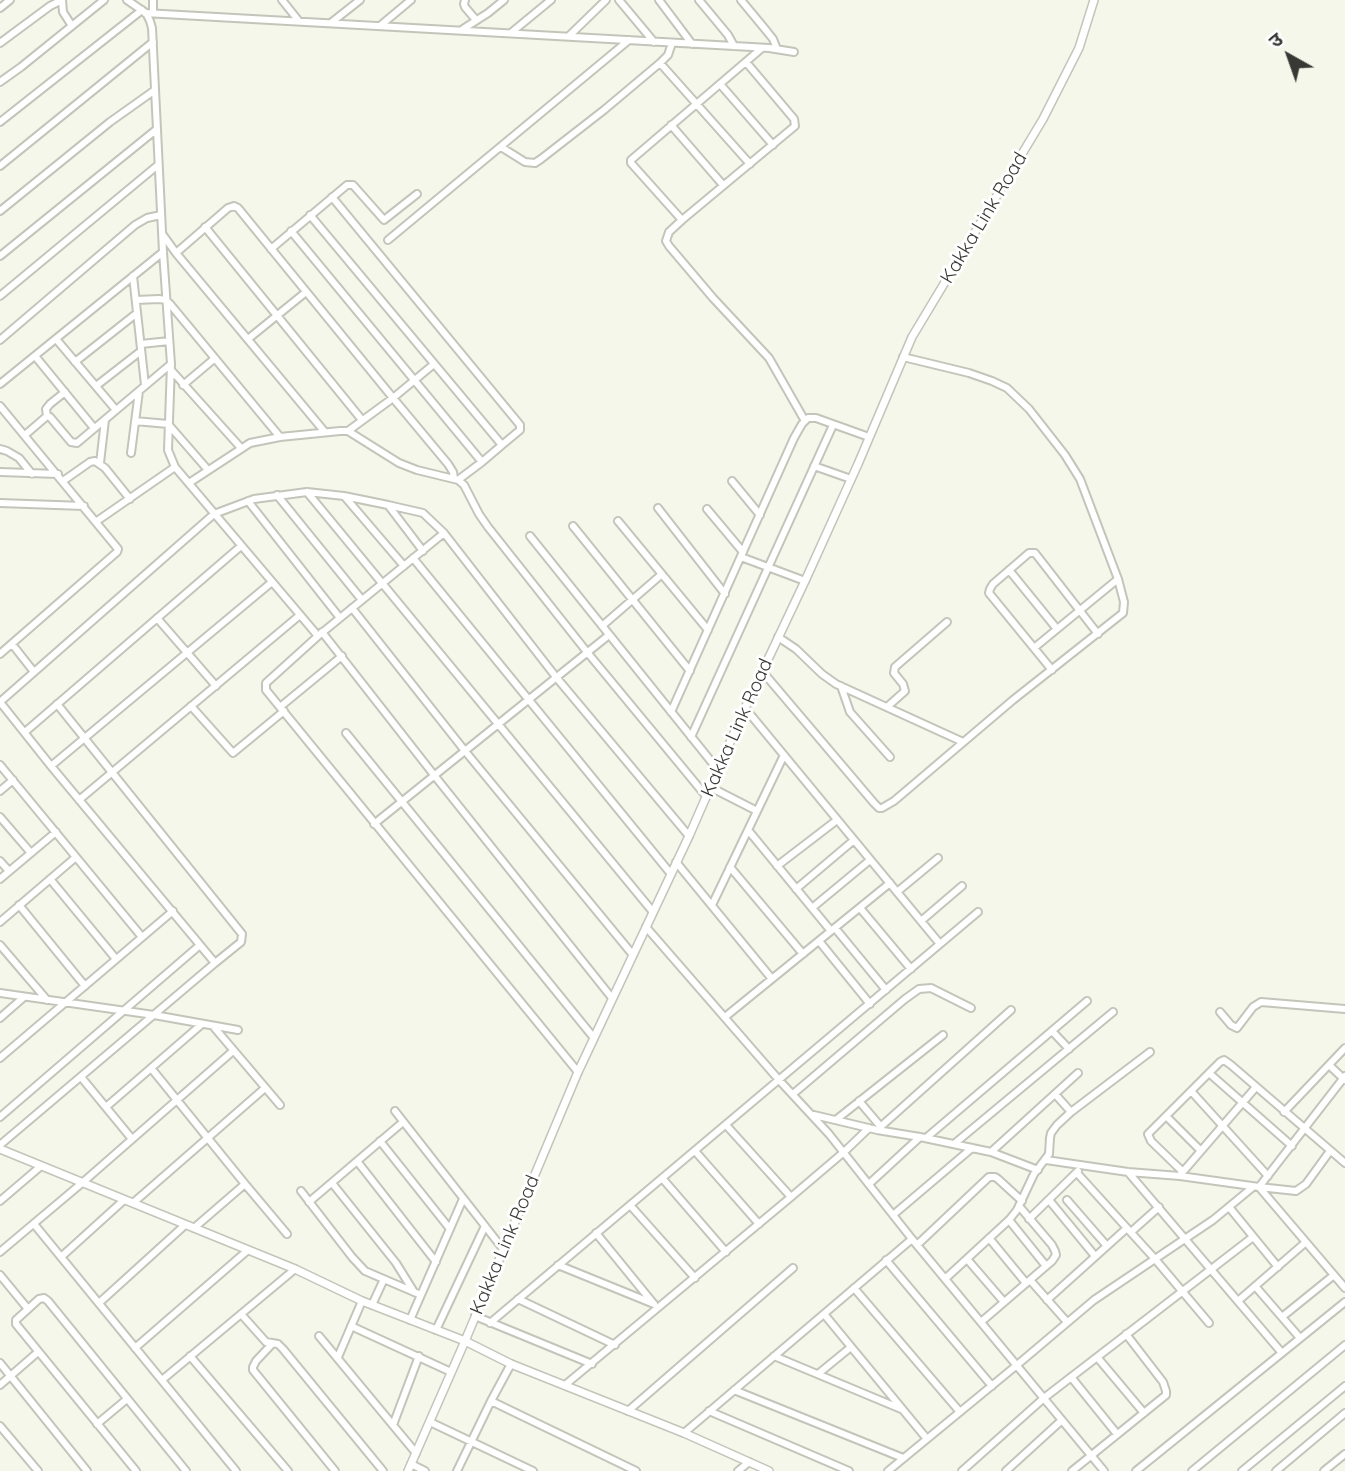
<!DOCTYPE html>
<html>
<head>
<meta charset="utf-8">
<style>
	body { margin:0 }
	#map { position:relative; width:1345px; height:1471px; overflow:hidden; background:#f5f7eb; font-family:Quicksand,"Noto Sans Devanagari",sans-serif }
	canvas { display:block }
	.north { position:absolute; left:1254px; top:21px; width:70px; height:70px; -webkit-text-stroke:5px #fff; paint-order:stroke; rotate:320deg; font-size:19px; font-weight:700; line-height:28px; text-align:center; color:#383934 }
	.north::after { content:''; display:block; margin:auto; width:24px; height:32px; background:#383934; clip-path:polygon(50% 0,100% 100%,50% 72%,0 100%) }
</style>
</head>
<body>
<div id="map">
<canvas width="1345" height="1471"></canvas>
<div class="north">उ</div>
</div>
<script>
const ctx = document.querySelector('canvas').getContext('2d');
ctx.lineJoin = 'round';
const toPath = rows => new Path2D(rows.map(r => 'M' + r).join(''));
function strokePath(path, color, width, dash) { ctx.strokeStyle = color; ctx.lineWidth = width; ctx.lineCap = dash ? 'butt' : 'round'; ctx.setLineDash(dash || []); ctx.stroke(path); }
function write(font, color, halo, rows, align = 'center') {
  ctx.font = font + ' Quicksand,sans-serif'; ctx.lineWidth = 6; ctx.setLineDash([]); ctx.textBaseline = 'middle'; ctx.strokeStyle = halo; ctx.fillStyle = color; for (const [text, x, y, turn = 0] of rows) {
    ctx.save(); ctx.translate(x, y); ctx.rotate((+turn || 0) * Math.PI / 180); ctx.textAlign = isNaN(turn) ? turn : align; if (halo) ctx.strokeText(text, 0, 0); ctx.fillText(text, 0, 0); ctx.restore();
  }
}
const minor = toPath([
	[62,0,63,12,72,26],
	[127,0,146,13,150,21,152,28,163,252,171,364,168,450,175,467,318,636],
	[282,0,298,20],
	[465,0,464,4,465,7,476,20],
	[619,0,654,42],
	[659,0,692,44],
	[699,0,728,35,734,46],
	[741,0,765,29,773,39,777,49],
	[0,8,10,0],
	[145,13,734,46,769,48,794,52],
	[153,13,153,0],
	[332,22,360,0],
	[381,25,411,0],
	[463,29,488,13,504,0],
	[512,32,551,0],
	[569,36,606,0],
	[0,43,50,6,62,0],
	[746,62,794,119,795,126,682,220,669,232,666,241,669,246,713,298,769,358,805,421],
	[660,63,750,164],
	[0,82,21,67,104,0],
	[720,84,773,145],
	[0,122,142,10],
	[671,125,723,185],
	[501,147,525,162,535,163,541,159,604,110,660,63,668,55,672,43],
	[0,166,153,42],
	[332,197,520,425,520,430,502,445],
	[0,211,110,122,155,90],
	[310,215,502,445,482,462],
	[682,220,631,163,631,160,762,48],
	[205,227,362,420],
	[291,231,482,462,458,480],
	[163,235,176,253,324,431],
	[388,240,629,40],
	[271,249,347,185,353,185,384,220,417,194],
	[176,253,228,208,234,206,238,208,393,398,448,464,453,472,454,478],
	[0,256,157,129],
	[133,276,145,385],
	[0,296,158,165],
	[136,300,159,299,166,300,170,304,280,437],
	[56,339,116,410],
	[248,339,306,292],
	[0,340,135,225,147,218,161,215],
	[141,344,169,341],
	[35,356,94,428],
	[75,362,137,313],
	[171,370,241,448],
	[0,384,163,252],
	[183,385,214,359],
	[96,386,141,351],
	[0,406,118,549,117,552,0,654],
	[47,416,46,409,50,404,65,392],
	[135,421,168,424,208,470],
	[348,431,393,398,434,364],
	[25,435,47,416,50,417,71,442,77,443,171,364],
	[0,449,7,451,19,458,32,474],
	[131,453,139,391],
	[100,463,105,420],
	[814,466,851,479],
	[0,472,58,474],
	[63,481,90,462,95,461,105,468,130,499],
	[732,481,760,515],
	[189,483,250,443,280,437,340,431,348,431,399,463,417,470,458,480,464,485,479,514,488,527,587,652,706,796],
	[307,492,653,912],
	[277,495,362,600],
	[345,497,404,566],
	[248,501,340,618],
	[0,503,84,506],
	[658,508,725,594],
	[707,509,743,552],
	[97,521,175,467],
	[618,521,708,630],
	[573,526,690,671],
	[530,536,718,770],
	[423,551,388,505,423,513,444,533],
	[741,557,805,581],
	[413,558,671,874],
	[1009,570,1057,629],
	[352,608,465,751,633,955],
	[157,618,216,686],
	[602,626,662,574],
	[322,632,434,775,612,998],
	[778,637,796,649,822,674,836,684,963,742],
	[12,644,34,672],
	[1034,648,1118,579],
	[1052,670,989,593,990,589,993,584,1029,553,1035,553,1098,634],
	[762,671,874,803,879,808,882,808,894,801,1013,700,1123,613,1124,602,1118,579,1080,479,1065,455,1029,409,1007,388,992,381,969,373,903,357],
	[841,686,850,712,890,757],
	[57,704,242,934,241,942,215,963],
	[191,706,233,753,284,711],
	[280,707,342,656],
	[887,707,905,691,903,684,894,673,895,667,947,622],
	[745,708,940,944],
	[671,712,794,438,802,424,808,418,816,418,869,437],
	[25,732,241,546],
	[346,733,594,1038],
	[691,737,833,425],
	[0,765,142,937],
	[51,766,272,582],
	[710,787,757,811],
	[0,791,13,780],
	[79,800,300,615],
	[0,817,31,853],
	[374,824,609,635],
	[748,830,831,931],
	[0,861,9,871],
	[676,862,772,979],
	[777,866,837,820],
	[730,867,803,954],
	[0,879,56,832],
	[50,879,116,959],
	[796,889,854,840],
	[897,892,938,858],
	[19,905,85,986],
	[712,905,784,755],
	[812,908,870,860],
	[860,908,911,969],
	[921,921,962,886],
	[0,922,76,857],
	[646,927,779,1080,829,1134,912,1239,1104,1471],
	[835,928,886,990],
	[819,941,870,1004],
	[0,945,47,1000],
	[0,993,154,1015,238,1030],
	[1220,1012,1231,1025,1237,1028,1253,1007,1261,1002,1345,1009],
	[725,1017,890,883],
	[0,1018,24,997],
	[213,1026,280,1105],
	[1052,1031,1069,1049],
	[0,1058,173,911],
	[1329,1065,1345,1080],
	[151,1068,245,1184,287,1234],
	[578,1072,266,690,266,683,318,636,444,533,556,677,689,836],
	[1209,1073,1292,1146],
	[1345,1076,1259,1187,1345,1288],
	[81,1077,132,1139],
	[1191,1091,1268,1176],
	[793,1094,905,999,919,989,931,988,971,1008],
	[1055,1094,1071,1112],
	[859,1101,881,1127],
	[106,1107,202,1024],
	[395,1111,503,1249],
	[1284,1112,1345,1048],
	[814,1115,877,1130,920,1137,991,1152,1038,1170],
	[1166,1116,1201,1151],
	[0,1117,200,945],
	[837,1119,943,1035],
	[726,1125,791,1197],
	[877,1130,1011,1010],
	[926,1138,1087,1001],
	[380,1141,450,1229],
	[954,1144,1113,1012],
	[0,1145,215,963,51,766,0,702,214,514,254,499,307,492,344,496,388,505],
	[695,1151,759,1224],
	[991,1152,1078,1073],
	[1046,1160,1128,1172,1180,1176,1259,1187,1296,1191,1306,1184,1330,1151],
	[357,1161,436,1262],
	[1128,1172,1282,1353],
	[1183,1172,1151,1141,1148,1134,1220,1062,1224,1060,1231,1065,1345,1163],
	[1077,1173,1155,1259,1209,1323],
	[1181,1174,1256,1087],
	[662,1178,726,1252],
	[332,1183,396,1263,414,1292],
	[869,1184,920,1137],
	[301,1191,352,1257,365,1271,421,1295],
	[1049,1200,1095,1256],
	[1067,1200,1107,1246],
	[0,1201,41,1166],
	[309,1202,403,1122],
	[133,1203,265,1088],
	[630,1205,695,1278],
	[1229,1207,1278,1267],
	[893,1215,972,1148],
	[1029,1219,1078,1171],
	[1009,1220,1046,1266],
	[34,1224,236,1471],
	[194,1228,245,1184],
	[1131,1232,1159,1207],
	[596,1233,653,1303],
	[989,1238,1026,1283],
	[917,1245,989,1177,995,1177,998,1179,1022,1201],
	[0,1252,82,1183,233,1051],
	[61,1257,124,1200],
	[967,1259,1004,1302],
	[886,1260,992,1386],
	[558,1265,654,1304],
	[0,1275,28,1309],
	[945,1279,1009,1220,1017,1210,1034,1174,1049,1154,1050,1138,1051,1133,1057,1125,1071,1112,1150,1052],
	[1030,1280,1067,1322],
	[1255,1286,1300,1338],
	[854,1288,960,1412],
	[518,1299,615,1345],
	[1047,1300,1127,1228],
	[1238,1301,1306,1242],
	[99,1303,185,1225],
	[372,1305,384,1279],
	[241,1314,266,1342,278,1344,283,1349,383,1471],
	[824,1314,927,1439],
	[475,1316,592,1364],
	[1282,1317,1334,1275],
	[410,1320,463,1199],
	[981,1322,1052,1261,1056,1255,1055,1251,1052,1245,1019,1206],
	[490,1323,978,912],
	[351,1326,451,1372],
	[436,1330,485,1226],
	[319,1336,416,1453],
	[272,1344,256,1361,253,1367,253,1370,335,1471],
	[135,1348,248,1250],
	[190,1356,288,1471],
	[774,1356,901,1409],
	[338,1357,362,1301],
	[1097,1357,1144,1413],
	[0,1363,87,1471],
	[818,1374,851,1347],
	[1071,1377,1117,1434],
	[162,1380,295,1269],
	[0,1385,38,1352],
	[565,1385,791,1197,844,1152,869,1128],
	[734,1390,903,1458],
	[491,1401,636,1471],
	[628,1411,793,1268],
	[709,1411,849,1471],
	[430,1422,533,1471],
	[97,1424,127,1399],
	[393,1425,419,1356],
	[0,1426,38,1471],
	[684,1433,912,1239],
	[411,1464,425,1471],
	[136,1471,16,1324,16,1320,39,1299,44,1298,48,1301,186,1471],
	[457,1471,491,1401,511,1364],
	[738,1471,749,1462],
	[888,1471,1017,1365,1094,1300,1213,1220,1253,1187],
	[962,1471,1044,1398,1253,1237],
	[1006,1471,1062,1420],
	[1072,1471,1166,1395,1166,1391,1163,1382,1126,1334],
	[1136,1471,1345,1302],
	[1192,1471,1345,1345],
	[1242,1471,1345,1386],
	[1276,1471,1345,1413],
	[1324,1471,1345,1454]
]);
const tertiary = toPath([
	[0,1149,295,1269,362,1301,465,1341,511,1364,684,1433,769,1471],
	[408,1471,465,1341,578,1072,689,836,745,708,805,581,858,464,912,337,1043,119,1079,48,1094,0]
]);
strokePath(minor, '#c3c5ba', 10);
strokePath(tertiary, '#c3c5ba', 10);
strokePath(minor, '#fff', 6);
strokePath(tertiary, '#fff', 7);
write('19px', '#383934', '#fff', [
	["Kakka Link Road",984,218,-59],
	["Kakka Link Road",737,728,-66],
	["Kakka Link Road",505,1245,-67]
]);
</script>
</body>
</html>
